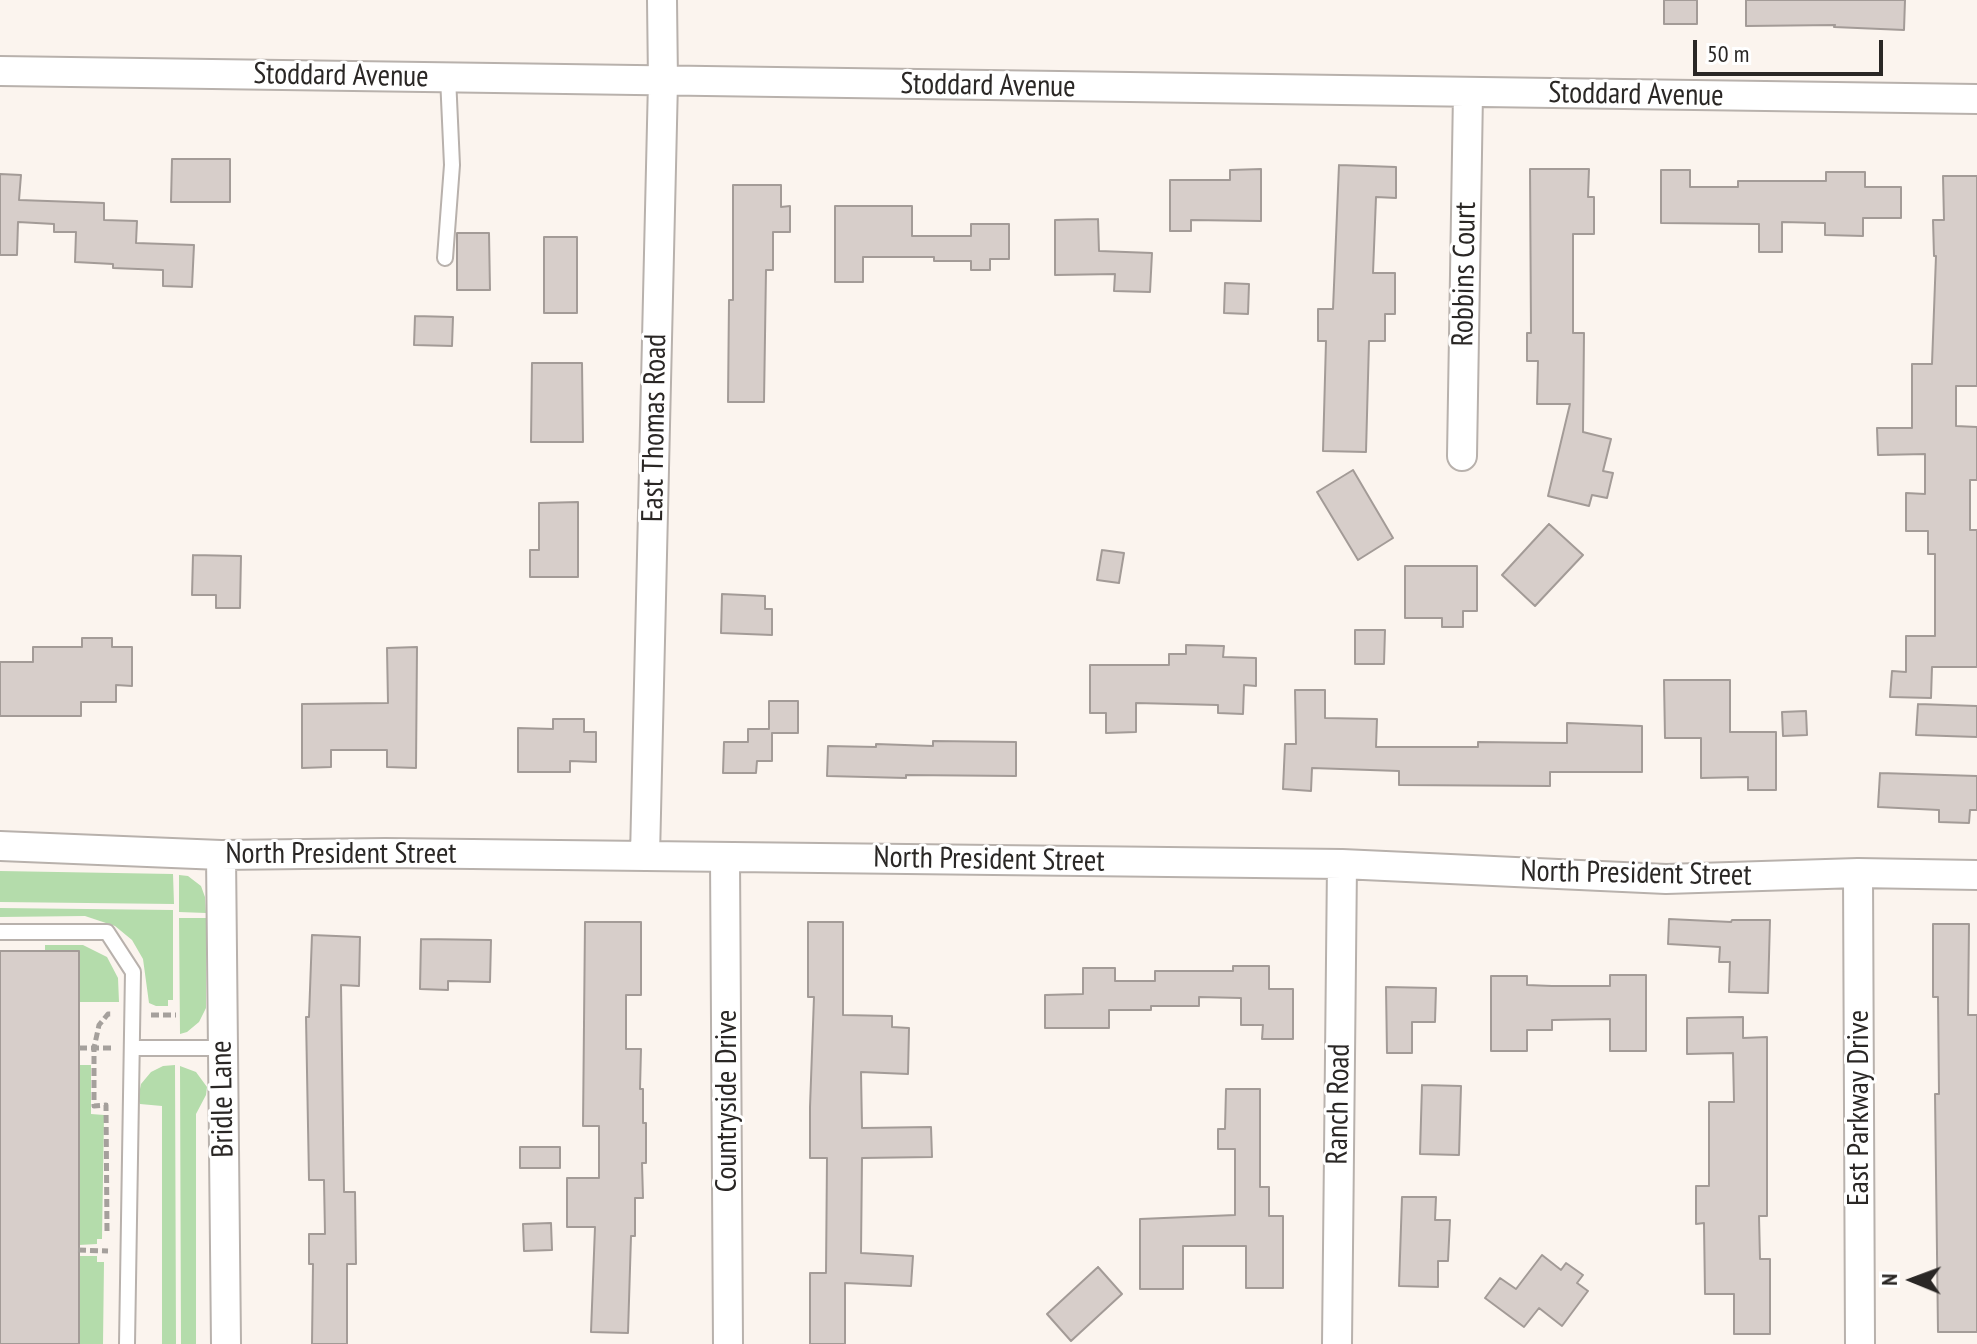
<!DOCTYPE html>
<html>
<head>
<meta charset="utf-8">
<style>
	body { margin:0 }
	#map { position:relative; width:1977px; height:1344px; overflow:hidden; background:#fbf4ee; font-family:"PT Sans Narrow",sans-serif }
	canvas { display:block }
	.north { position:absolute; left:1873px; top:1240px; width:80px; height:80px; -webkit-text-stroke:6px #fff; paint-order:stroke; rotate:271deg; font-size:22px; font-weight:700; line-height:32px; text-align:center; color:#2a2725 }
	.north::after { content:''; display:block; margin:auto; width:28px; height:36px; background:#2a2725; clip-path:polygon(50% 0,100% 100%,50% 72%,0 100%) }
	.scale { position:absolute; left:1693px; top:40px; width:190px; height:36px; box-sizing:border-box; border:4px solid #2a2725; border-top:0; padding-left:10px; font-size:24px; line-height:28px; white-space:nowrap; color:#2a2725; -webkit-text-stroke:6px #fff; paint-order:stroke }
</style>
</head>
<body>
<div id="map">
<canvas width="1977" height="1344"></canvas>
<div class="north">N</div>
<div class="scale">50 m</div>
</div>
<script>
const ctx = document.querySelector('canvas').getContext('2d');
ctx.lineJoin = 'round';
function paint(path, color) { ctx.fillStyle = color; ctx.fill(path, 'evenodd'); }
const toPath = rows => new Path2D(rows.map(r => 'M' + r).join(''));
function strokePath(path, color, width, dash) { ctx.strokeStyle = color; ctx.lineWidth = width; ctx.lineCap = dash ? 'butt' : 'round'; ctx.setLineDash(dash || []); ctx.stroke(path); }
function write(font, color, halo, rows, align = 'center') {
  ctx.font = font + ' "PT Sans Narrow",sans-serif'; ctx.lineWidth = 6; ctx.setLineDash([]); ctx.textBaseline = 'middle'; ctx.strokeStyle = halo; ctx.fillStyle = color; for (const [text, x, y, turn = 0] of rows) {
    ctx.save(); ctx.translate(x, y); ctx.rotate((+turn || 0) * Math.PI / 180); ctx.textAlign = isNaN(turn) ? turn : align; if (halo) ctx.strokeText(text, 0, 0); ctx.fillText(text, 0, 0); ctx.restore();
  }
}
paint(toPath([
	[0,871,173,874,174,904,0,902],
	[179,875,188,876,201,886,205,897,206,913,179,912],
	[0,908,173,910,173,1000,168,1000,168,1006,156,1006,149,1003,143,959,132,940,115,926,85,916,0,917],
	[179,918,206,918,206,1008,199,1022,187,1032,180,1034],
	[45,945,83,945,107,957,118,978,119,1002,79,1002,79,951,45,951],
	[79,1065,91,1065,91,1114,104,1115,102,1239,97,1239,97,1244,79,1245],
	[175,1065,176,1344,162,1344,162,1106,140,1104,138,1099,141,1084,151,1072,163,1066],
	[180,1066,196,1072,207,1087,206,1095,196,1114,196,1344,181,1344],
	[79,1256,97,1256,97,1262,104,1262,103,1344,79,1344]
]), '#b4dcab');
const building = toPath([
	[1664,0,1697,0,1697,24,1664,24,1664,0],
	[1746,0,1905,0,1904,30,1834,27,1835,25,1746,26,1746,0],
	[172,159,230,159,230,202,171,202,172,159],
	[1339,165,1396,167,1396,198,1376,197,1373,273,1395,273,1395,314,1385,314,1385,341,1369,341,1366,452,1323,451,1326,341,1318,341,1318,309,1333,309,1339,165],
	[1261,169,1261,221,1191,220,1191,231,1170,231,1170,180,1230,180,1230,170,1261,169],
	[1530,169,1589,169,1588,197,1594,197,1594,234,1573,234,1573,333,1584,333,1583,432,1611,439,1603,471,1613,473,1607,498,1592,495,1589,506,1548,496,1570,404,1537,404,1538,361,1527,361,1527,333,1531,333,1530,169],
	[1661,170,1690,170,1690,187,1738,187,1738,181,1826,181,1826,172,1865,172,1865,187,1901,187,1901,218,1863,218,1863,236,1825,235,1825,223,1782,222,1782,252,1759,252,1759,224,1661,223,1661,170],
	[0,174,21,175,19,200,104,203,104,220,137,221,136,243,194,245,192,287,163,286,163,270,113,268,113,264,75,262,76,232,54,232,54,224,18,222,17,255,0,255,0,174],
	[1943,176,1977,176,1977,386,1956,386,1956,426,1977,427,1977,480,1970,480,1970,530,1977,530,1977,667,1932,667,1931,698,1890,697,1892,671,1906,672,1906,636,1935,636,1935,554,1928,554,1928,531,1906,531,1906,493,1925,494,1925,454,1878,455,1877,428,1912,428,1912,364,1932,364,1936,256,1934,256,1933,220,1944,220,1943,176],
	[733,185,781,185,781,207,790,206,790,232,773,232,773,270,766,270,764,402,728,402,729,300,733,300,733,185],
	[835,206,912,206,912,236,971,236,971,224,1009,224,1009,259,990,259,990,270,971,270,971,261,934,261,934,257,863,257,863,282,835,282,835,206],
	[1098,219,1099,251,1152,253,1150,292,1114,291,1115,274,1055,275,1055,220,1098,219],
	[457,233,489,233,490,290,457,290,457,233],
	[544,237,577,237,577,313,544,313,544,237],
	[1225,283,1249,284,1248,314,1224,313,1225,283],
	[415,316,453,317,452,346,414,345,415,316],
	[532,363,582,363,583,442,531,442,532,363],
	[1353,470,1393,538,1358,560,1317,492,1353,470],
	[578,502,578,577,530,577,530,550,539,550,539,503,578,502],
	[1549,524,1583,555,1535,606,1502,575,1549,524],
	[1102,550,1124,553,1119,583,1097,580,1102,550],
	[193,555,241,556,240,608,216,608,216,595,192,595,193,555],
	[1405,566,1477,566,1477,611,1463,611,1463,627,1442,627,1442,618,1405,618,1405,566],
	[722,594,765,596,765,609,772,609,772,635,721,633,722,594],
	[1355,630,1385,630,1384,664,1355,664,1355,630],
	[82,638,112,638,112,647,132,647,132,686,116,685,116,702,81,702,81,716,0,716,0,662,33,662,33,647,82,647,82,638],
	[1186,645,1224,646,1223,657,1256,658,1256,686,1244,685,1243,714,1218,713,1218,705,1136,703,1136,732,1106,733,1106,713,1090,713,1090,665,1169,665,1169,654,1186,654,1186,645],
	[417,647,416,768,387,767,387,750,331,750,331,767,302,768,302,704,388,703,387,648,417,647],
	[1664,680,1730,680,1730,732,1776,732,1776,790,1748,790,1748,777,1701,778,1701,738,1665,738,1664,680],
	[1295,690,1325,690,1325,718,1377,719,1376,747,1478,747,1478,742,1567,743,1567,723,1642,726,1642,772,1550,772,1550,786,1399,785,1399,771,1312,768,1311,791,1283,789,1285,744,1296,744,1295,690],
	[769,701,798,701,798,733,772,733,772,761,757,761,756,773,723,773,724,742,748,742,748,729,769,729,769,701],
	[1918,704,1977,706,1977,737,1916,735,1918,704],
	[1806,711,1807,735,1783,736,1782,712,1806,711],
	[553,719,584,719,584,732,596,732,596,762,570,761,570,772,518,772,518,728,553,729,553,719],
	[933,741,1016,742,1016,776,906,775,906,778,827,776,828,746,876,747,876,744,933,746,933,741],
	[1880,773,1977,776,1977,810,1970,810,1969,823,1939,822,1939,810,1878,807,1880,773],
	[1669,919,1731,922,1732,920,1770,920,1768,993,1729,992,1730,962,1719,962,1720,947,1668,944,1669,919],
	[585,922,641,922,641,995,626,995,626,1049,641,1049,640,1089,643,1089,643,1123,646,1123,646,1163,642,1163,643,1198,635,1198,635,1236,631,1236,628,1333,591,1332,595,1227,567,1227,567,1178,599,1178,599,1126,583,1126,585,922],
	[808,922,843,922,843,1015,892,1016,892,1027,909,1028,908,1074,861,1072,862,1128,931,1127,932,1157,862,1158,861,1253,913,1256,911,1286,845,1283,845,1344,810,1344,810,1273,826,1273,827,1158,810,1158,810,1107,814,997,808,997,808,922],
	[1933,924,1969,924,1968,1015,1977,1015,1977,1332,1938,1332,1935,1094,1939,1094,1938,997,1933,997,1933,924],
	[312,935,360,937,359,986,341,985,344,1192,355,1192,356,1264,347,1264,347,1344,312,1344,313,1264,309,1264,309,1234,325,1234,324,1180,309,1180,306,1017,309,1017,312,935],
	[421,939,491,940,490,982,448,981,448,990,420,989,421,939],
	[0,951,79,951,79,1344,0,1344,0,951],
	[1233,966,1269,966,1269,989,1293,989,1293,1039,1262,1039,1263,1025,1241,1025,1241,998,1199,997,1199,1006,1151,1006,1151,1010,1109,1010,1109,1028,1045,1028,1045,995,1083,994,1083,968,1115,968,1115,981,1155,981,1155,971,1233,971,1233,966],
	[1610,975,1646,975,1646,1051,1610,1051,1610,1019,1552,1020,1552,1030,1527,1030,1527,1051,1491,1051,1491,976,1527,976,1527,985,1552,986,1610,986,1610,975],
	[1386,987,1436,988,1435,1022,1412,1022,1412,1053,1387,1053,1386,987],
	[1743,1017,1743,1038,1767,1037,1767,1216,1759,1216,1760,1259,1770,1259,1770,1334,1734,1334,1734,1294,1705,1294,1704,1223,1696,1224,1696,1186,1709,1186,1709,1102,1734,1102,1733,1053,1687,1054,1687,1018,1743,1017],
	[1422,1085,1461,1086,1459,1155,1420,1154,1422,1085],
	[1226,1089,1260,1089,1260,1187,1269,1187,1269,1216,1283,1216,1283,1288,1246,1288,1246,1246,1183,1246,1183,1289,1140,1289,1140,1219,1235,1215,1235,1149,1218,1149,1218,1129,1225,1129,1226,1089],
	[520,1147,560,1147,560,1168,520,1168,520,1147],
	[1402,1197,1436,1197,1435,1220,1450,1220,1448,1261,1438,1261,1438,1287,1399,1286,1402,1197],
	[551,1223,552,1250,524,1251,523,1224,551,1223],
	[1542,1255,1561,1270,1566,1263,1583,1275,1577,1283,1588,1291,1562,1326,1539,1308,1524,1327,1485,1298,1500,1278,1516,1289,1542,1255],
	[1098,1267,1122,1294,1071,1341,1047,1314,1098,1267]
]);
paint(building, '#d7ceca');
strokePath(building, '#a39b97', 2);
const service = toPath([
	[445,258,452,165,448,77],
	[0,932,107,932,133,972,127,1344],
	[132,1048,223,1048]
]);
const minor = toPath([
	[0,71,1977,99],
	[1462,456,1468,93],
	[0,846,221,855,385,853,1342,864,1666,879,1858,873,1977,875],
	[221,855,226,1344],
	[645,856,663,81,662,0],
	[725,859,728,1344],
	[1858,873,1860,1344],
	[1337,1344,1342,864]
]);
strokePath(service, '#b8b1ac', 18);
strokePath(minor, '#b8b1ac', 32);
strokePath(toPath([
	[151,1015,176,1015],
	[79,1048,114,1048],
	[107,1231,106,1105,94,1106,94,1048,99,1025,108,1014,113,1014],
	[78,1250,108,1251]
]), '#a5a09c', 5, [8, 4]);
strokePath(service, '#fff', 14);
strokePath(minor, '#fff', 28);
write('30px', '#2a2725', '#fff', [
	["Stoddard Avenue",341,76,1],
	["Stoddard Avenue",988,86,1],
	["Stoddard Avenue",1636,95,1],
	["Robbins Court",1465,274,-89],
	["East Thomas Road",655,428,-89],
	["North President Street",341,854],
	["North President Street",989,860,1],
	["North President Street",1636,874,1],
	["Bridle Lane",223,1099,-91],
	["Countryside Drive",727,1101,-90],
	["Ranch Road",1339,1104,-89],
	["East Parkway Drive",1859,1108,-90]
]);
</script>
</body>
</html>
